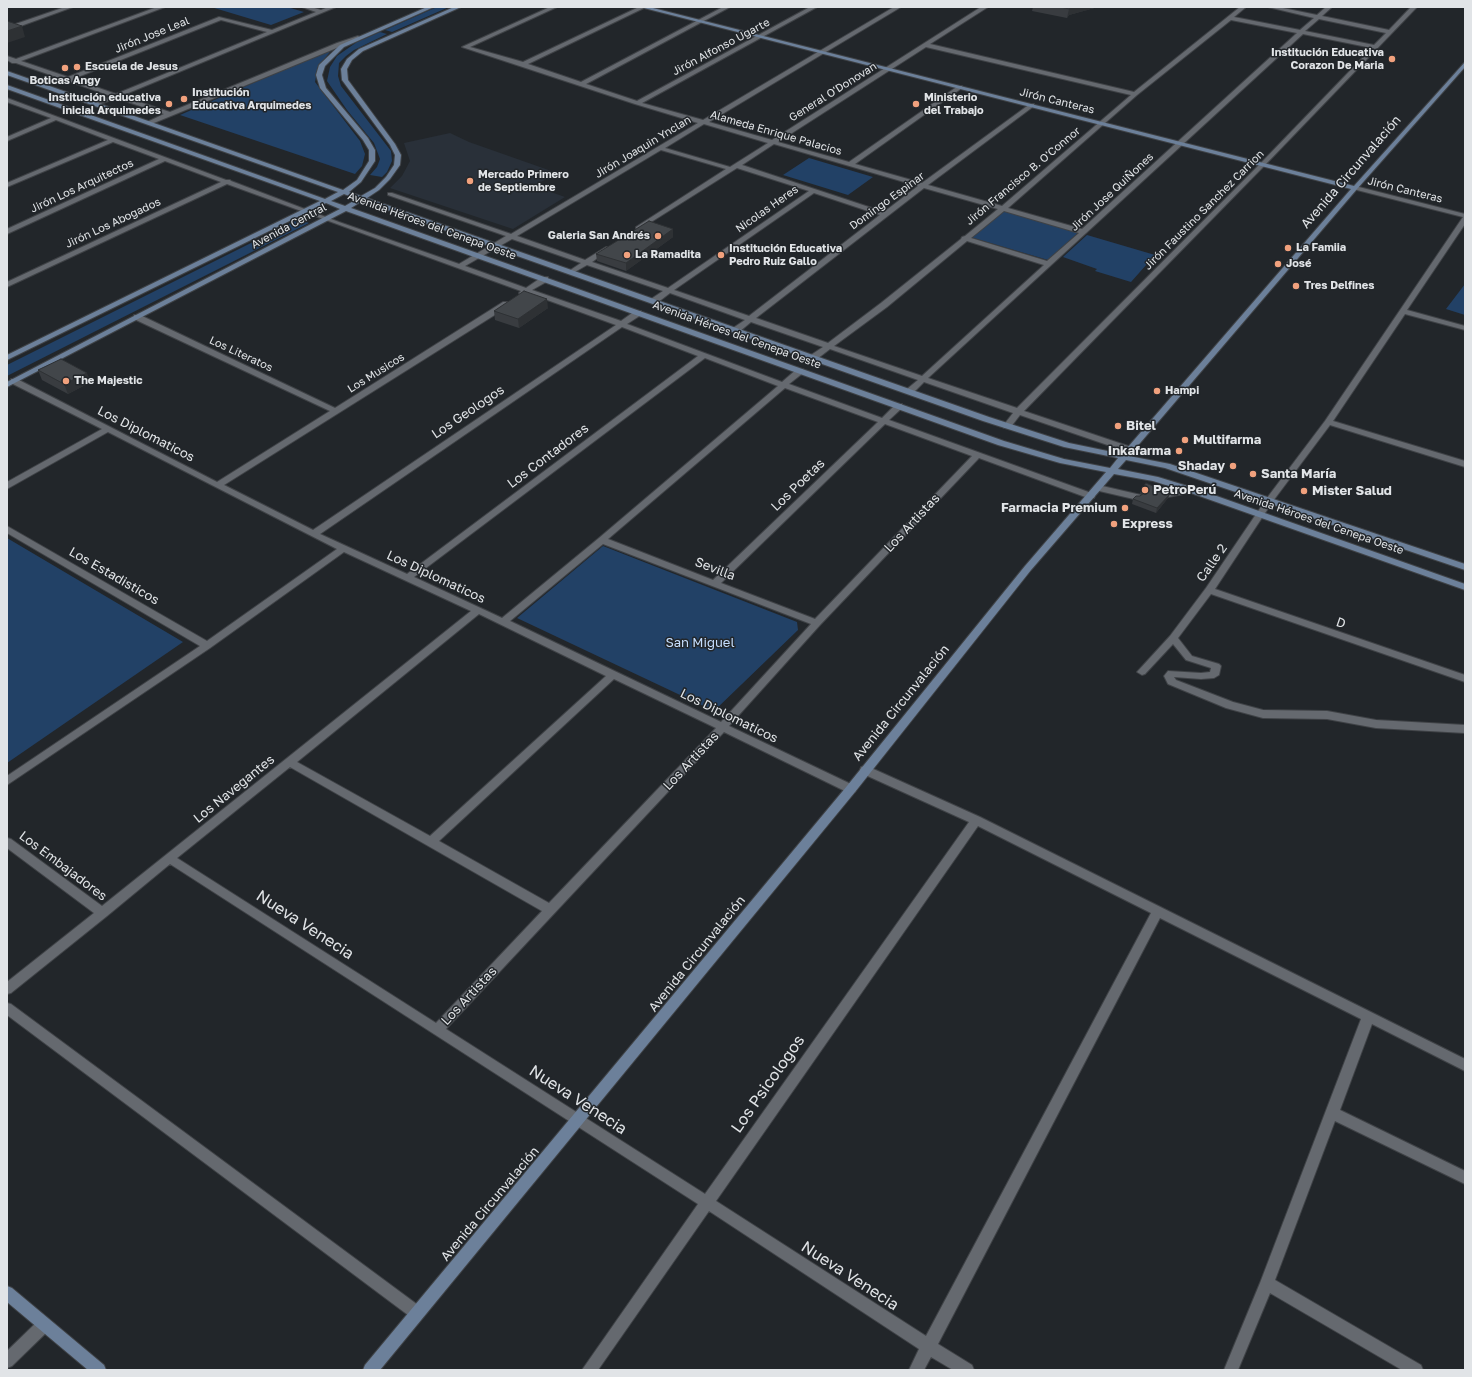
<!DOCTYPE html>
<html>
<head>
<meta charset="utf-8">
<style>
	body { margin:0 }
	#map { position:relative; width:1472px; height:1377px; overflow:hidden; background:#22262a; font-family:"Golos Text",sans-serif }
	canvas { display:block }
	.frame { position:absolute; inset:0; border:8px solid #e1e4e7; pointer-events:none }
</style>
</head>
<body>
<div id="map">
<canvas width="1472" height="1377"></canvas>
<div class="frame"></div>
</div>
<script>
const ctx = document.querySelector('canvas').getContext('2d');
ctx.lineJoin = 'round';
function paint(path, color) { ctx.fillStyle = color; ctx.fill(path, 'evenodd'); }
const toPath = rows => new Path2D(rows.map(r => 'M' + r).join(''));
function strokePath(path, color, width, dash) { ctx.strokeStyle = color; ctx.lineWidth = width; ctx.lineCap = dash ? 'butt' : 'round'; ctx.setLineDash(dash || []); ctx.stroke(path); }
function write(font, color, halo, rows, align = 'center') {
  ctx.font = font + ' "Golos Text",sans-serif'; ctx.lineWidth = 3; ctx.setLineDash([]); ctx.textBaseline = 'middle'; ctx.strokeStyle = halo; ctx.fillStyle = color; for (const [text, x, y, turn = 0] of rows) {
    ctx.save(); ctx.translate(x, y); ctx.rotate((+turn || 0) * Math.PI / 180); ctx.textAlign = isNaN(turn) ? turn : align; if (halo) ctx.strokeText(text, 0, 0); ctx.fillText(text, 0, 0); ctx.restore();
  }
}
paint(toPath([
	[450,133,469,142,557,173,534,186,565,197,513,229,390,188,402,176,410,161,404,143]
]), '#293039');
paint(toPath([
	[211,7,287,7,304,12,271,25],
	[437,7,449,7,392,32,385,30],
	[380,32,387,34,354,50,346,56,339,63,338,76,341,86,391,151,392,161,387,172,382,177,370,175,377,167,380,159,374,143,347,110,327,81,330,67,337,56,357,42],
	[333,48,318,67,315,82,360,141,365,154,362,166,355,174,180,115],
	[809,158,873,177,848,195,783,175],
	[1003,210,1079,232,1048,260,970,237],
	[299,219,309,223,7,376,7,365],
	[1087,235,1155,255,1131,282,1095,271,1097,269,1063,257],
	[1465,284,1465,315,1446,309],
	[7,538,183,642,7,763],
	[603,546,797,622,798,630,714,711,517,618]
]), '#224166');
const lane = toPath([
	[1098,485,1141,495,1142,497,1138,500,1095,490,1094,488,1098,485],
	[1191,487,1195,490,1194,492,1163,498,1159,495,1163,492,1191,487]
]);
const street = toPath([
	[65,7,73,7,7,31,7,27,65,7],
	[157,7,165,7,21,61,68,77,219,17,272,30,316,12,302,7,311,7,321,10,328,7,336,7,121,96,170,112,337,43,358,36,361,38,149,125,146,123,147,122,164,114,116,98,98,105,94,105,94,103,111,96,16,63,12,63,7,60,7,56,16,59,157,7],
	[221,20,267,32,116,94,73,79,221,20],
	[550,7,557,7,470,47,523,62,639,7,646,7,528,64,581,82,723,7,730,7,586,84,637,101,810,7,817,7,642,103,703,120,894,7,901,7,709,122,772,140,981,7,988,7,930,44,1134,92,1240,7,1246,7,1234,17,1300,30,1314,18,1268,7,1278,7,1317,15,1326,7,1332,7,1322,16,1389,30,1411,7,1417,7,1265,165,1024,411,1134,448,1134,452,1128,452,1020,415,1010,428,1004,428,1003,426,1013,413,924,382,913,393,907,393,907,389,918,380,830,349,817,359,811,359,811,355,823,347,751,322,739,332,733,332,733,328,745,320,670,293,657,303,651,303,651,299,663,291,587,265,573,273,569,273,569,271,581,263,512,239,465,266,526,288,542,277,548,277,548,281,532,290,621,321,635,311,641,311,641,315,627,324,782,382,797,369,803,369,803,373,789,384,882,418,896,404,902,404,902,408,889,420,1094,494,1095,496,1094,498,1088,498,979,458,820,625,729,726,855,786,856,789,855,792,847,792,724,732,446,1029,705,1194,969,822,861,773,860,770,861,767,865,766,869,767,980,817,1465,1059,1465,1071,1372,1024,1340,1110,1465,1171,1465,1184,1335,1121,1275,1280,1421,1365,1423,1370,1402,1370,1270,1293,1238,1370,1224,1370,1260,1283,1361,1019,1160,918,938,1344,972,1365,974,1370,953,1370,931,1357,924,1370,909,1370,919,1349,709,1211,598,1370,582,1370,698,1204,170,864,107,916,11,993,7,994,7,982,94,913,7,848,7,838,11,839,102,906,471,611,344,552,210,648,7,785,7,776,200,646,7,533,7,526,207,641,337,549,108,432,7,489,7,482,102,429,11,383,11,379,17,379,217,482,330,411,134,319,134,315,140,315,335,408,503,302,509,302,509,306,224,485,313,530,616,325,528,293,520,295,519,293,521,291,227,184,7,287,7,282,221,182,165,161,7,234,7,229,159,159,113,142,7,187,7,183,108,140,56,120,7,141,7,137,51,118,7,102,7,98,226,180,230,180,231,181,339,222,459,264,506,236,388,195,388,193,392,193,511,234,698,123,635,104,462,47,550,7],
	[1319,19,1386,33,1374,45,1305,31,1319,19],
	[1231,20,1297,33,1082,229,1008,208,1137,95,1231,20],
	[1303,34,1372,48,1261,163,1017,408,928,378,1303,34],
	[926,47,1131,95,1002,206,928,185,1034,106,1034,104,1030,104,922,183,855,164,962,88,962,86,958,86,849,162,778,142,926,47],
	[704,124,768,143,730,167,665,148,704,124],
	[774,144,918,186,884,212,742,165,774,144],
	[661,150,726,169,636,227,636,229,640,229,737,168,809,191,668,288,592,262,610,249,610,247,606,247,585,260,517,236,661,150],
	[924,188,998,209,965,236,962,237,961,239,881,303,828,343,756,318,924,188],
	[814,193,880,215,749,316,674,290,814,193],
	[1004,211,1079,233,1047,261,971,238,1004,211],
	[967,241,1044,265,922,376,834,346,887,307,967,241],
	[622,327,698,356,407,574,320,534,622,327],
	[705,358,778,386,599,538,502,618,414,577,705,358],
	[785,388,878,422,713,580,608,539,785,388],
	[885,424,972,456,815,619,721,583,885,424],
	[603,544,811,624,721,722,510,621,603,544],
	[479,614,606,676,430,836,297,762,479,614],
	[614,679,716,728,549,903,439,841,614,679],
	[290,767,542,911,436,1023,177,858,290,767],
	[978,826,1151,913,926,1336,716,1201,978,826],
	[1355,186,1465,214,1465,224,1407,310,1465,326,1465,330,1405,314,1333,421,1465,461,1465,467,1330,425,1273,501,1215,589,1465,675,1465,682,1211,594,1178,638,1192,656,1219,664,1221,666,1219,675,1214,678,1201,679,1174,677,1176,680,1233,702,1263,710,1327,711,1376,720,1465,725,1465,733,1376,728,1327,719,1263,718,1226,708,1168,684,1164,676,1168,671,1201,673,1210,672,1211,668,1186,660,1173,644,1145,674,1142,675,1137,672,1170,636,1206,588,1267,498,1325,421,1463,217,1353,189,1352,188,1355,186],
	[7,1003,11,1004,422,1308,424,1313,422,1318,417,1320,412,1318,7,1015,7,1003],
	[44,1318,49,1320,51,1325,49,1330,12,1366,7,1368,7,1351,39,1320,44,1318]
]);
const secondary = toPath([
	[427,7,434,7,344,47,325,66,322,75,326,88,368,138,375,150,375,161,361,182,349,192,361,196,375,188,386,177,394,165,395,155,390,145,342,80,341,69,347,59,359,49,454,7,461,7,363,51,352,60,347,69,348,80,395,144,401,155,400,165,390,179,379,190,367,198,989,417,1069,443,1122,454,1351,189,640,7,649,7,1354,186,1465,62,1465,67,1357,189,1129,456,1170,464,1465,564,1465,570,1165,468,1126,460,1118,469,1158,477,1194,488,1465,584,1465,590,1188,492,1153,481,1114,474,1031,570,855,792,380,1370,363,1370,365,1365,847,786,1025,566,1106,472,1060,463,998,445,346,211,7,387,7,382,340,209,326,203,7,360,7,355,320,201,7,89,7,85,325,199,338,192,7,75,7,71,343,190,357,180,369,161,369,150,363,140,320,88,316,75,319,65,340,45,427,7],
	[344,194,357,199,345,206,331,201,344,194],
	[362,201,983,421,1064,447,1118,458,1110,468,1064,459,1004,441,351,208,362,201],
	[7,1286,12,1288,104,1365,106,1370,88,1370,7,1302,7,1286]
]);
strokePath(lane, '#3f4246', 2);
strokePath(street, '#3f4246', 2);
strokePath(secondary, '#3f4246', 2);
paint(lane, '#65696f');
paint(street, '#65696f');
paint(secondary, '#6c809a');
paint(toPath([
	[1033,7,1098,7,1069,15,1067,18,1032,11],
	[673,229,673,237,626,271,597,261,596,254],
	[548,308,519,328,495,320,494,311],
	[38,370,91,382,68,394,42,380],
	[1142,488,1159,491,1168,498,1156,513,1132,504,1133,499,1141,495,1140,493]
]), '#393c40');
paint(toPath([
	[1070,7,1098,7,1069,15,1067,18,1069,9],
	[22,26,25,37,7,43,7,31],
	[673,229,673,237,626,271,626,263],
	[547,299,548,308,519,328,518,319],
	[87,373,91,382,68,394,64,384],
	[1170,494,1168,498,1156,513,1157,508]
]), '#2e3134');
const building = toPath([
	[1061,7,1070,7,1069,9,1061,7],
	[7,21,22,26,7,31,7,21],
	[649,221,673,229,626,263,596,254,649,221],
	[524,291,547,299,518,319,494,311,524,291],
	[61,359,87,373,64,384,38,370,61,359],
	[1146,483,1160,489,1159,491,1163,494,1170,494,1157,508,1133,499,1136,496,1140,496,1144,493,1142,488,1146,483]
]);
paint(building, '#42464a');
strokePath(building, '#2e3134', 1);
for (const [x, y, r, color] of [
	[1392,59,4,"#f1a17d"],
	[77,67,4,"#f1a17d"],
	[65,68,4,"#f1a17d"],
	[184,99,4,"#f1a17d"],
	[169,104,4,"#f1a17d"],
	[916,104,4,"#f1a17d"],
	[470,181,4,"#f1a17d"],
	[658,236,4,"#f1a17d"],
	[1288,248,4,"#f1a17d"],
	[627,255,4,"#f1a17d"],
	[721,255,4,"#f1a17d"],
	[1278,264,4,"#f1a17d"],
	[1296,286,4,"#f1a17d"],
	[66,381,4,"#f1a17d"],
	[1157,391,4,"#f1a17d"],
	[1118,426,4,"#f1a17d"],
	[1185,440,4,"#f1a17d"],
	[1179,451,4,"#f1a17d"],
	[1233,466,4,"#f1a17d"],
	[1253,474,4,"#f1a17d"],
	[1145,490,4,"#f1a17d"],
	[1304,491,4,"#f1a17d"],
	[1125,508,4,"#f1a17d"],
	[1114,524,4,"#f1a17d"]
]) { const dot = new Path2D(); dot.arc(x, y, r, 0, 2 * Math.PI); ctx.fillStyle = color; ctx.fill(dot); strokePath(dot, '#22262a', 1.5); }
write('11px', '#e1e4e7', '#22262a', [
	["Jirón Jose Leal",152,35,-22],
	["Jirón Alfonso Ugarte",721,47,-28],
	["General O'Donovan",833,92,-32],
	["Jirón Canteras",1057,101,14],
	["Alameda Enrique Palacios",776,133,16],
	["Jirón Joaquin Ynclan",643,147,-31],
	["Jirón Francisco B. O'Connor",1023,176,-40],
	["Jirón Los Arquitectos",82,186,-25],
	["Jirón Canteras",1405,190,14],
	["Jirón Jose QuiÑones",1112,192,-43],
	["Domingo Espinar",887,201,-36],
	["Nicolas Heres",767,209,-35],
	["Jirón Faustino Sanchez Carrion",1204,210,-45],
	["Jirón Los Abogados",113,223,-25],
	["Avenida Central",289,226,-28],
	["Avenida Héroes del Cenepa Oeste",432,226,20],
	["Avenida Héroes del Cenepa Oeste",737,335,20],
	["Los Literatos",241,354,25],
	["Los Musicos",376,373,-32],
	["Avenida Héroes del Cenepa Oeste",1319,522,19]
]);
write('bold 11px', '#e1e4e7', '#22262a', [
	["Institución Educativa",1384,53,"right"],
	["Corazon De Maria",1384,66,"right"],
	["Escuela de Jesus",85,67],
	["Boticas Angy",65,81,"center"],
	["Institución",192,93],
	["Educativa Arquimedes",192,106],
	["Institución educativa",161,98,"right"],
	["inicial Arquimedes",161,111,"right"],
	["Ministerio",924,98],
	["del Trabajo",924,111],
	["Mercado Primero",478,175],
	["de Septiembre",478,188],
	["Galeria San Andrés",650,236,"right"],
	["La Famiia",1296,248],
	["Institución Educativa",729,249],
	["Pedro Ruiz Gallo",729,262],
	["La Ramadita",635,255],
	["José",1286,264],
	["Tres Delfines",1304,286],
	["The Majestic",74,381],
	["Hampi",1165,391]
], 'left');
write('13px', '#e1e4e7', '#22262a', [
	["Avenida Circunvalación",1351,172,-49],
	["Los Geologos",468,412,-34],
	["Los Diplomaticos",146,434,27],
	["Los Contadores",548,456,-37],
	["Los Poetas",798,485,-44],
	["Los Artistas",912,523,-47],
	["Calle 2",1212,563,-55],
	["Sevilla",715,569,21],
	["Los Estadisticos",114,576,30],
	["Los Diplomaticos",436,577,25],
	["D",1341,623,19],
	["Avenida Circunvalación",901,703,-51],
	["Los Diplomaticos",729,716,26],
	["Los Artistas",691,761,-47],
	["Los Navegantes",234,789,-39],
	["Los Embajadores",63,866,37],
	["Avenida Circunvalación",697,954,-51],
	["Los Artistas",469,996,-47],
	["Avenida Circunvalación",490,1204,-50]
]);
write('bold 13px', '#e1e4e7', '#22262a', [
	["Bitel",1126,426],
	["Multifarma",1193,440],
	["Inkafarma",1171,451,"right"],
	["Shaday",1225,466,"right"],
	["Santa María",1261,474],
	["PetroPerú",1153,490],
	["Mister Salud",1312,491],
	["Farmacia Premium",1117,508,"right"],
	["Express",1122,524]
], 'left');
write('13px', '#c5defe', '#22262a', [
	["San Miguel",700,643]
]);
write('16px', '#e1e4e7', '#22262a', [
	["Nueva Venecia",305,925,33],
	["Los Psicologos",768,1084,-55],
	["Nueva Venecia",578,1100,33],
	["Nueva Venecia",850,1276,33]
]);
</script>
</body>
</html>
